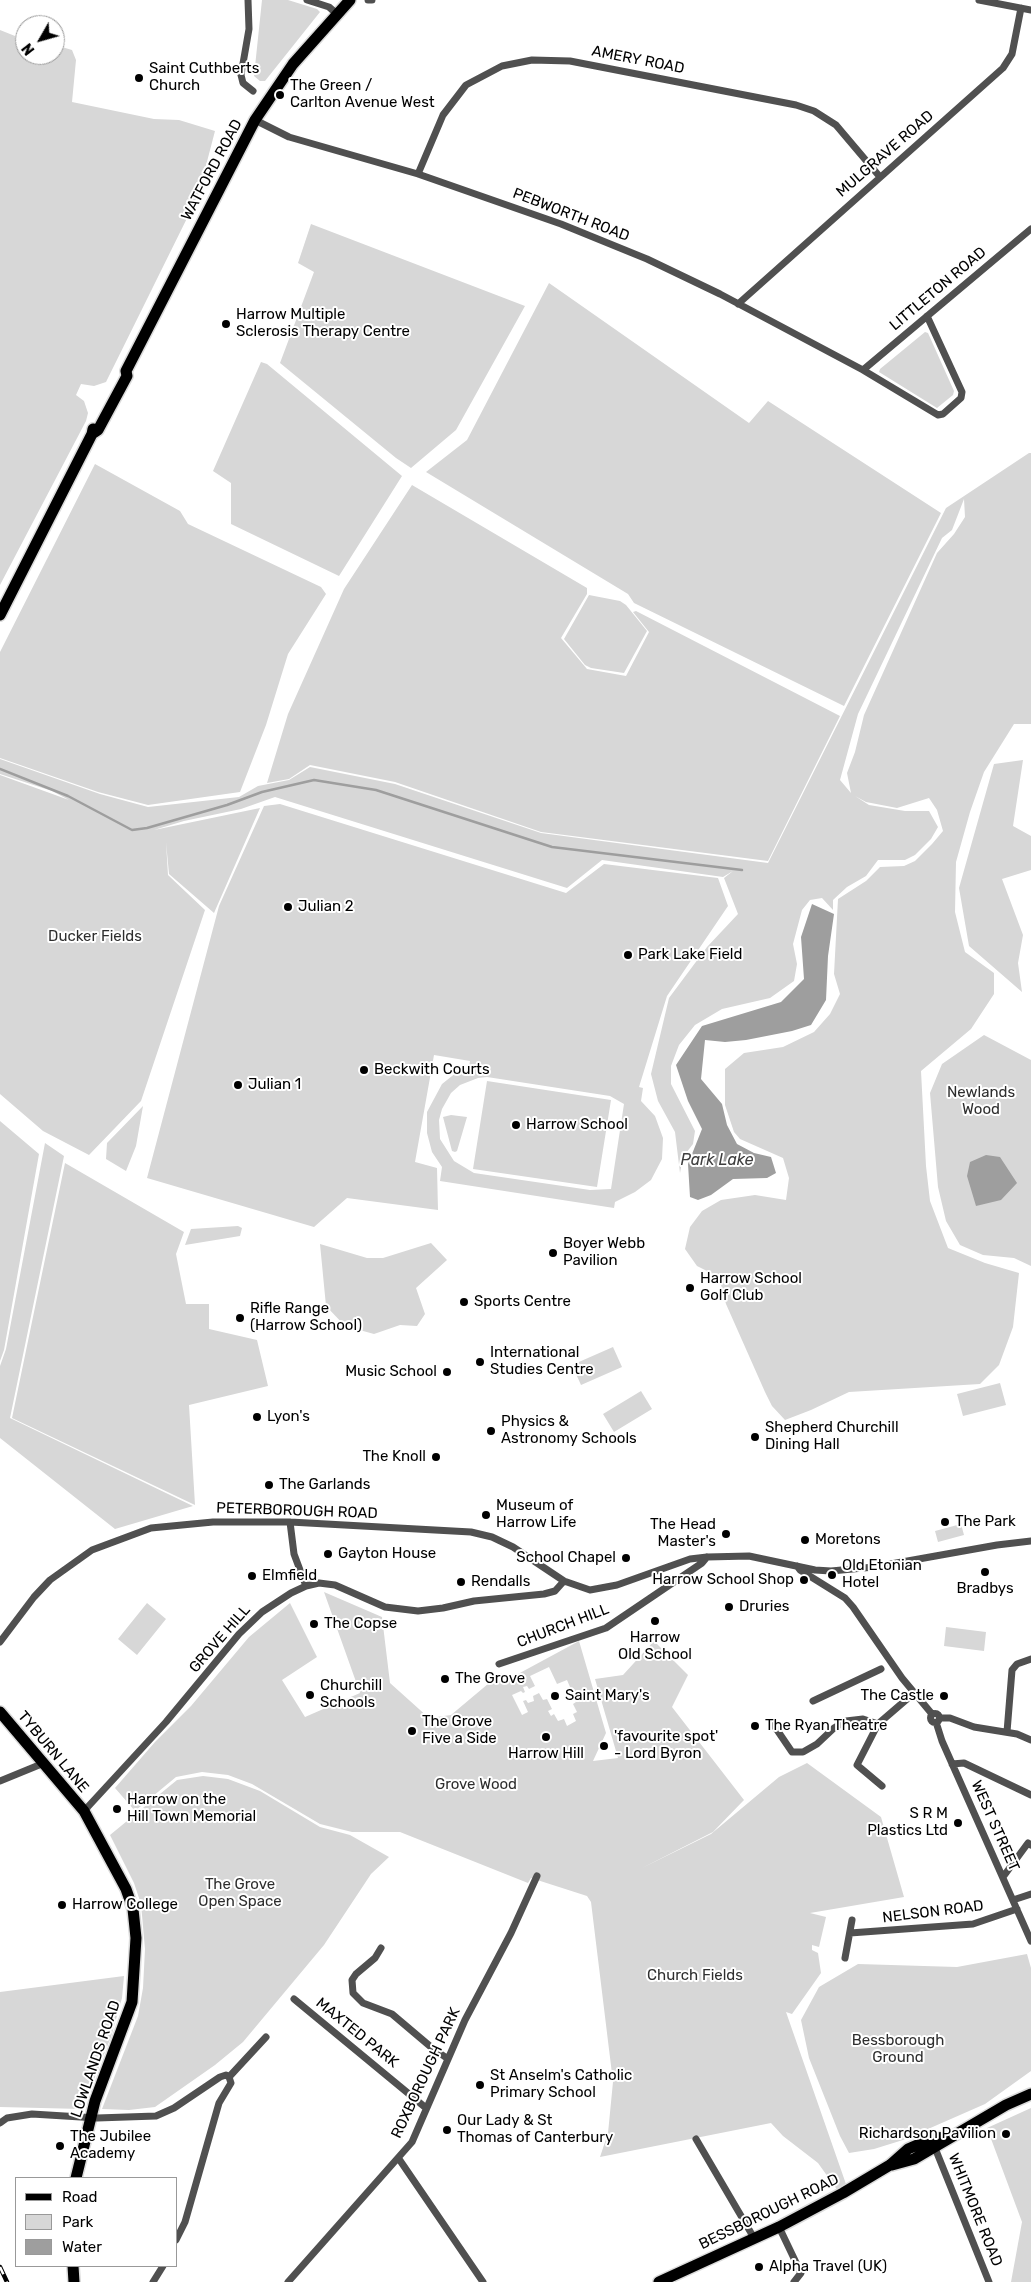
<!DOCTYPE html>
<html>
<head>
<meta charset="utf-8">
<style>
	body { margin:0 }
	#map { position:relative; width:1031px; height:2282px; overflow:hidden; background:#fff; font-family:Rubik,sans-serif }
	canvas { display:block }
	.legend { position:absolute; left:15px; top:2177px; width:162px; height:90px; box-sizing:border-box; background:#fff; border:1px solid #999; margin:0; padding:6px 9px; list-style:none; font-size:15px; color:#000 }
	.legend li { display:flex; align-items:center; gap:10px; height:25px }
	.legend b { width:25px; border:1px solid #999 }
	.north { position:absolute; left:15px; top:15px; width:50px; height:50px; box-sizing:border-box; background:#fff; border:1px solid #999; border-radius:50%; rotate:232deg; font-size:14px; font-weight:700; line-height:20px; text-align:center; color:#000 }
	.north::after { content:''; display:block; margin:auto; width:18px; height:22px; background:#000; clip-path:polygon(50% 0,100% 100%,50% 72%,0 100%) }
</style>
</head>
<body>
<div id="map">
<canvas width="1031" height="2282"></canvas>
<ul class="legend">
<li><b style="height:6px;background:#000"></b>Road</li>
<li><b style="height:14px;background:#d7d7d7"></b>Park</li>
<li><b style="height:14px;background:#9e9e9e"></b>Water</li>
</ul>
<div class="north">N</div>
</div>
<script>
const ctx = document.querySelector('canvas').getContext('2d');
ctx.lineJoin = 'round';
function paint(path, color) { ctx.fillStyle = color; ctx.fill(path, 'evenodd'); }
const toPath = rows => new Path2D(rows.map(r => 'M' + r).join(''));
function strokePath(path, color, width, dash) { ctx.strokeStyle = color; ctx.lineWidth = width; ctx.lineCap = dash ? 'butt' : 'round'; ctx.setLineDash(dash || []); ctx.stroke(path); }
function write(font, color, halo, rows, align = 'center') {
  ctx.font = font + ' Rubik,sans-serif'; ctx.lineWidth = 4; ctx.setLineDash([]); ctx.textBaseline = 'middle'; ctx.strokeStyle = halo; ctx.fillStyle = color; for (const [text, x, y, turn = 0] of rows) {
    ctx.save(); ctx.translate(x, y); ctx.rotate((+turn || 0) * Math.PI / 180); ctx.textAlign = isNaN(turn) ? turn : align; if (halo) ctx.strokeText(text, 0, 0); ctx.fillText(text, 0, 0); ctx.restore();
  }
}
paint(toPath([
	[262,0,288,0,317,9,320,12,265,81,260,81,254,76],
	[0,30,25,40,25,55,55,55,55,45,72,50,76,60,72,102,154,119,179,120,215,131,198,196,106,382,94,386,81,384,76,395,84,401,88,413,86,421,0,585],
	[311,224,525,306,456,430,411,468,396,458,280,363,314,272,298,263],
	[549,283,749,423,768,401,941,513,844,706,634,603,628,594,426,472,467,440],
	[925,332,928,333,954,391,953,395,937,408,879,372,880,369],
	[261,362,267,364,402,476,339,576,231,524,231,483,213,471],
	[1029,453,1031,453,1031,724,1014,724,984,772,970,812,956,862,955,912,965,952,994,973,994,994,971,1029,921,1071,926,1166,930,1201,948,1248,985,1263,1019,1273,1013,1327,999,1365,980,1384,849,1392,811,1410,785,1420,772,1406,765,1392,726,1304,719,1277,697,1266,685,1249,690,1227,702,1211,721,1200,755,1195,786,1200,789,1178,783,1158,740,1139,734,1132,725,1105,725,1069,744,1053,783,1047,814,1032,830,1014,840,994,834,974,838,899,866,881,880,867,904,866,915,861,932,844,943,831,937,810,929,798,897,808,866,802,855,796,869,805,905,811,929,811,938,827,931,839,915,855,905,860,878,860,866,876,847,887,833,900,833,910,822,898,810,900,802,910,793,944,797,964,794,981,770,998,722,1009,695,1025,679,1045,671,1066,671,1084,695,1131,693,1144,683,1157,680,1173,675,1132,658,1101,651,1074,669,998,707,947,738,914,724,878,733,871,723,877,602,860,567,888,275,797,241,809,184,821,154,830,260,808,214,913,169,874,166,842,168,875,205,910,141,1101,89,1155,43,1131,0,1094,0,775,69,800,52,791,0,774,0,759,100,794,148,807,239,797,258,786,289,780,310,767,395,784,541,833,768,863,946,508],
	[964,499,965,517,954,534,937,553,864,715,855,752,847,773,851,793,840,780,858,714,942,538,952,530],
	[95,464,180,511,188,524,321,587,326,594,288,654,266,725,240,792,148,805,98,792,0,758,0,652],
	[412,485,587,588,587,594,561,638,587,669,626,676,649,632,633,612,636,611,840,716,768,861,541,832,395,782,310,765,289,779,267,783,288,714,344,589],
	[589,595,620,601,626,605,647,631,624,673,591,668,585,665,564,639],
	[1023,760,1013,826,1031,836,1031,870,1002,879,1023,935,1018,963,1022,992,969,946,959,888,994,764],
	[280,804,566,893,604,864,718,878,728,906,667,996,639,1087,643,1088,641,1101,655,1116,663,1138,662,1159,651,1180,635,1192,615,1202,614,1208,440,1181,442,1167,432,1152,427,1133,427,1112,442,1084,457,1072,469,1067,470,1061,434,1055,415,1162,437,1168,438,1210,347,1198,314,1227,147,1178,219,906,264,806],
	[487,1077,610,1096,624,1104,611,1189,590,1190,474,1173,454,1161,440,1139,439,1120,442,1109,451,1093,460,1085,478,1078],
	[984,1035,1031,1060,1031,1266,1014,1258,983,1255,960,1245,946,1221,938,1187,930,1093,942,1064],
	[487,1081,611,1100,597,1187,473,1169],
	[143,1106,136,1146,126,1171,106,1159,107,1143],
	[451,1115,467,1117,457,1151,455,1152,452,1151,443,1117],
	[0,1121,39,1154,4,1350,0,1361],
	[45,1143,64,1156,10,1418,193,1506,115,1529,0,1438,0,1366,6,1349],
	[65,1163,184,1232,176,1254,186,1304,209,1304,209,1329,257,1340,268,1386,189,1405,195,1505,12,1418],
	[238,1226,242,1228,240,1236,185,1245,191,1229],
	[431,1243,447,1260,416,1288,425,1314,417,1326,400,1325,374,1334,345,1326,326,1306,320,1244,367,1258,383,1258],
	[613,1347,622,1367,581,1385,572,1365],
	[1000,1383,1006,1405,963,1416,957,1394],
	[641,1391,652,1409,614,1432,603,1414],
	[961,1524,964,1535,938,1542,935,1531],
	[324,1592,382,1617,390,1683,429,1718,451,1715,501,1673,505,1681,579,1641,606,1733,593,1761,618,1758,595,1679,623,1675,654,1641,688,1675,672,1707,744,1800,713,1832,642,1868,711,1834,779,1777,807,1763,881,1817,904,1897,810,1913,826,1917,819,1947,812,1945,812,1950,818,1953,821,1973,792,2014,786,2012,847,2187,838,2191,818,2163,783,2136,771,2123,600,2157,608,2133,613,2082,591,1902,587,1896,531,1878,528,1883,400,1832,352,1832,320,1824,252,1784,228,1775,202,1772,176,1777,135,1811,115,1788,155,1742,191,1706,249,1637,290,1603,317,1657,282,1680,305,1717,360,1693],
	[549,1667,557,1684,567,1680,570,1687,566,1689,570,1699,574,1697,576,1702,573,1704,577,1712,573,1714,576,1721,567,1726,564,1719,558,1721,554,1714,551,1716,548,1711,552,1709,547,1699,543,1700,539,1693,533,1696,534,1701,528,1703,526,1700,523,1701,528,1712,522,1715,512,1695,521,1691,523,1693,525,1692,523,1687,527,1686,529,1689,535,1686,530,1676],
	[147,1603,166,1619,137,1655,118,1639],
	[946,1627,986,1632,984,1651,944,1646],
	[203,1776,228,1779,260,1791,320,1827,350,1835,389,1857,371,1874,324,1945,243,2042,215,2065,155,2107,129,2110,102,2109,138,2016,143,1988,145,1949,141,1904,134,1883,110,1835,177,1780],
	[1027,1954,1031,1968,1031,2071,985,2104,903,2140,874,2149,849,2153,840,2136,809,2058,801,2020,819,1987,858,1964,957,1967],
	[124,1976,122,1998,111,2037,82,2109,0,2107,0,1992],
	[1031,2108,1031,2282,1011,2282,1022,2222,987,2128]
]), '#d7d7d7');
paint(toPath([
	[812,904,834,914,828,956,826,1000,811,1025,792,1031,746,1040,725,1042,705,1040,701,1079,722,1104,727,1125,737,1144,754,1153,771,1157,776,1173,767,1178,733,1179,711,1195,698,1200,690,1197,688,1164,702,1129,688,1101,676,1065,702,1026,781,1002,804,979,801,937],
	[986,1155,1000,1157,1017,1183,1001,1200,976,1206,967,1176,970,1162]
]), '#9e9e9e');
strokePath(toPath([
	[0,769,68,796,132,830,147,828,227,805,262,792,314,780,376,790,552,847,742,870]
]), '#9e9e9e', 2.5);
const primary = toPath([
	[92,434,98,430,127,376,126,371,255,120,293,64,350,0],
	[0,615,92,434,93,429],
	[0,1712,84,1811,126,1889,133,1909,136,1938,132,2002,95,2101,76,2178],
	[892,2165,914,2159,1006,2105,1031,2094],
	[73,2266,74,2282],
	[659,2282,779,2227,843,2193,890,2165,908,2149,931,2139,952,2136]
]);
strokePath(primary, '#dbdbdb', 14);
strokePath(toPath([
	[248,0,249,29,241,75,243,83,253,91],
	[307,0,329,7,337,14],
	[368,0,372,0],
	[979,0,1031,10],
	[255,120,289,137,418,174,561,224,647,259,720,294,863,370,938,415,943,414,961,398,962,392,927,316],
	[418,174,443,115,466,85,502,66,532,60,570,61,796,105,814,111,836,125,880,177],
	[738,304,1003,68,1012,54,1021,8],
	[863,370,1031,229],
	[290,1522,294,1554,306,1586],
	[797,1566,800,1570,845,1598,853,1607,902,1678,932,1714],
	[0,1642,34,1597,50,1580,92,1550,151,1528,213,1522,290,1522,471,1532,492,1537,513,1547,564,1581,590,1590,617,1585,690,1559,707,1557,749,1556,815,1570,831,1571,874,1567,997,1545,1031,1541],
	[499,1664,606,1628,702,1563,707,1557],
	[813,1701,881,1669],
	'930.5 1718a4.5 4.5 0 1 1 9 0a4.5 4.5 0 1 1-9 0Z',
	[940,1718,950,1718,974,1727,1017,1734,1031,1740],
	[936,1722,942,1741,1031,1941],
	[773,1724,792,1752,803,1752,817,1744,834,1728,846,1721,863,1719,878,1724,914,1693],
	[878,1724,857,1765,882,1786],
	[1007,1732,1012,1670,1017,1664,1031,1659],
	[952,1764,964,1763,1031,1795],
	[0,1781,44,1763],
	[84,1811,166,1722,239,1634,262,1612,291,1593,306,1586,319,1583,335,1585,385,1607,418,1611,443,1608,474,1601,544,1594,555,1591,564,1581],
	[1003,1877,1028,1843,1031,1845],
	[1013,1900,1031,1894],
	[850,1933,973,1924,1017,1909],
	[381,1948,375,1958,356,1974,352,1980,353,1993,363,2003,392,2014,431,2047,448,2059],
	[845,1958,852,1920],
	[294,1999,426,2108],
	[0,2123,7,2118,32,2114,97,2118,156,2116,174,2108,220,2077,226,2075,229,2077],
	[696,2139,754,2238],
	[935,2148,989,2282],
	[399,2159,483,2282],
	[779,2227,801,2273,794,2282],
	[176,2240,185,2222,219,2103,231,2083,229,2077,266,2037],
	[153,2282,163,2266],
	[288,2282,412,2142,465,2020,511,1933,537,1876]
]), '#505050', 7);
strokePath(primary, '#000', 11);
const rail = toPath([
	[0,2267,7,2282]
]);
strokePath(rail, '#000', 4.5);
strokePath(rail, '#fff', 2.5, [8]);
for (const [x, y, r, color] of [
	[139,78,5,"#000"],
	[280,95,5,"#000"],
	[226,324,5,"#000"],
	[288,907,5,"#000"],
	[628,955,5,"#000"],
	[364,1070,5,"#000"],
	[238,1085,5,"#000"],
	[516,1125,5,"#000"],
	[553,1253,5,"#000"],
	[690,1288,5,"#000"],
	[464,1302,5,"#000"],
	[240,1318,5,"#000"],
	[480,1362,5,"#000"],
	[447,1372,5,"#000"],
	[257,1417,5,"#000"],
	[491,1431,5,"#000"],
	[755,1437,5,"#000"],
	[436,1457,5,"#000"],
	[269,1485,5,"#000"],
	[486,1515,5,"#000"],
	[945,1522,5,"#000"],
	[726,1534,5,"#000"],
	[805,1540,5,"#000"],
	[328,1554,5,"#000"],
	[626,1558,5,"#000"],
	[985,1572,5,"#000"],
	[832,1575,5,"#000"],
	[252,1576,5,"#000"],
	[804,1580,5,"#000"],
	[461,1582,5,"#000"],
	[729,1607,5,"#000"],
	[655,1621,5,"#000"],
	[314,1624,5,"#000"],
	[445,1679,5,"#000"],
	[310,1695,5,"#000"],
	[555,1696,5,"#000"],
	[944,1696,5,"#000"],
	[755,1726,5,"#000"],
	[412,1731,5,"#000"],
	[546,1737,5,"#000"],
	[604,1746,5,"#000"],
	[117,1809,5,"#000"],
	[958,1823,5,"#000"],
	[62,1905,5,"#000"],
	[480,2085,5,"#000"],
	[447,2130,5,"#000"],
	[1006,2134,5,"#000"],
	[60,2146,5,"#000"],
	[759,2267,5,"#000"]
]) { const dot = new Path2D(); dot.arc(x, y, r, 0, 2 * Math.PI); ctx.fillStyle = color; ctx.fill(dot); strokePath(dot, '#fff', 2); }
write('15px', '#000', '#fff', [
	["AMERY ROAD",638,60,11],
	["MULGRAVE ROAD",885,154,-41],
	["WATFORD ROAD",212,170,-62],
	["PEBWORTH ROAD",571,215,21],
	["LITTLETON ROAD",938,289,-40],
	["PETERBOROUGH ROAD",297,1511,2],
	["CHURCH HILL",563,1626,-21],
	["GROVE HILL",220,1639,-49],
	["TYBURN LANE",53,1752,50],
	["WEST STREET",995,1826,66],
	["NELSON ROAD",933,1912,-7],
	["MAXTED PARK",357,2033,39],
	["LOWLANDS ROAD",96,2059,-71],
	["ROXBOROUGH PARK",426,2073,-65],
	["WHITMORE ROAD",975,2210,68],
	["BESSBOROUGH ROAD",769,2212,-26]
]);
write('15px', '#000', '#fff', [
	["Saint Cuthberts",149,69],
	["Church",149,86],
	["The Green /",290,86],
	["Carlton Avenue West",290,103],
	["Harrow Multiple",236,315],
	["Sclerosis Therapy Centre",236,332],
	["Julian 2",298,907],
	["Park Lake Field",638,955],
	["Beckwith Courts",374,1070],
	["Julian 1",248,1085],
	["Harrow School",526,1125],
	["Boyer Webb",563,1244],
	["Pavilion",563,1261],
	["Harrow School",700,1279],
	["Golf Club",700,1296],
	["Sports Centre",474,1302],
	["Rifle Range",250,1309],
	["(Harrow School)",250,1326],
	["International",490,1353],
	["Studies Centre",490,1370],
	["Music School",437,1372,"right"],
	["Lyon's",267,1417],
	["Physics &",501,1422],
	["Astronomy Schools",501,1439],
	["Shepherd Churchill",765,1428],
	["Dining Hall",765,1445],
	["The Knoll",426,1457,"right"],
	["The Garlands",279,1485],
	["Museum of",496,1506],
	["Harrow Life",496,1523],
	["The Park",955,1522],
	["The Head",716,1525,"right"],
	["Master's",716,1542,"right"],
	["Moretons",815,1540],
	["Gayton House",338,1554],
	["School Chapel",616,1558,"right"],
	["Old Etonian",842,1566],
	["Hotel",842,1583],
	["Elmfield",262,1576],
	["Harrow School Shop",794,1580,"right"],
	["Rendalls",471,1582],
	["Bradbys",985,1589,"center"],
	["Druries",739,1607],
	["The Copse",324,1624],
	["Harrow",655,1638,"center"],
	["Old School",655,1655,"center"],
	["The Grove",455,1679],
	["Churchill",320,1686],
	["Schools",320,1703],
	["Saint Mary's",565,1696],
	["The Castle",934,1696,"right"],
	["The Grove",422,1722],
	["Five a Side",422,1739],
	["The Ryan Theatre",765,1726],
	["'favourite spot'",614,1737],
	["- Lord Byron",614,1754],
	["Harrow Hill",546,1754,"center"],
	["Harrow on the",127,1800],
	["Hill Town Memorial",127,1817],
	["S R M",948,1814,"right"],
	["Plastics Ltd",948,1831,"right"],
	["Harrow College",72,1905],
	["St Anselm's Catholic",490,2076],
	["Primary School",490,2093],
	["Our Lady & St",457,2121],
	["Thomas of Canterbury",457,2138],
	["Richardson Pavilion",996,2134,"right"],
	["The Jubilee",70,2137],
	["Academy",70,2154],
	["Alpha Travel (UK)",769,2267]
], 'left');
write('15px', '#2e2e2e', '#fff', [
	["Ducker Fields",95,937],
	["Newlands",981,1093],
	["Wood",981,1110],
	["Grove Wood",476,1785],
	["The Grove",240,1885],
	["Open Space",240,1902],
	["Church Fields",695,1976],
	["Bessborough",898,2041],
	["Ground",898,2058]
]);
write('italic 16px', '#3f3f3f', '#fff', [
	["Park Lake",717,1160]
]);
</script>
</body>
</html>
